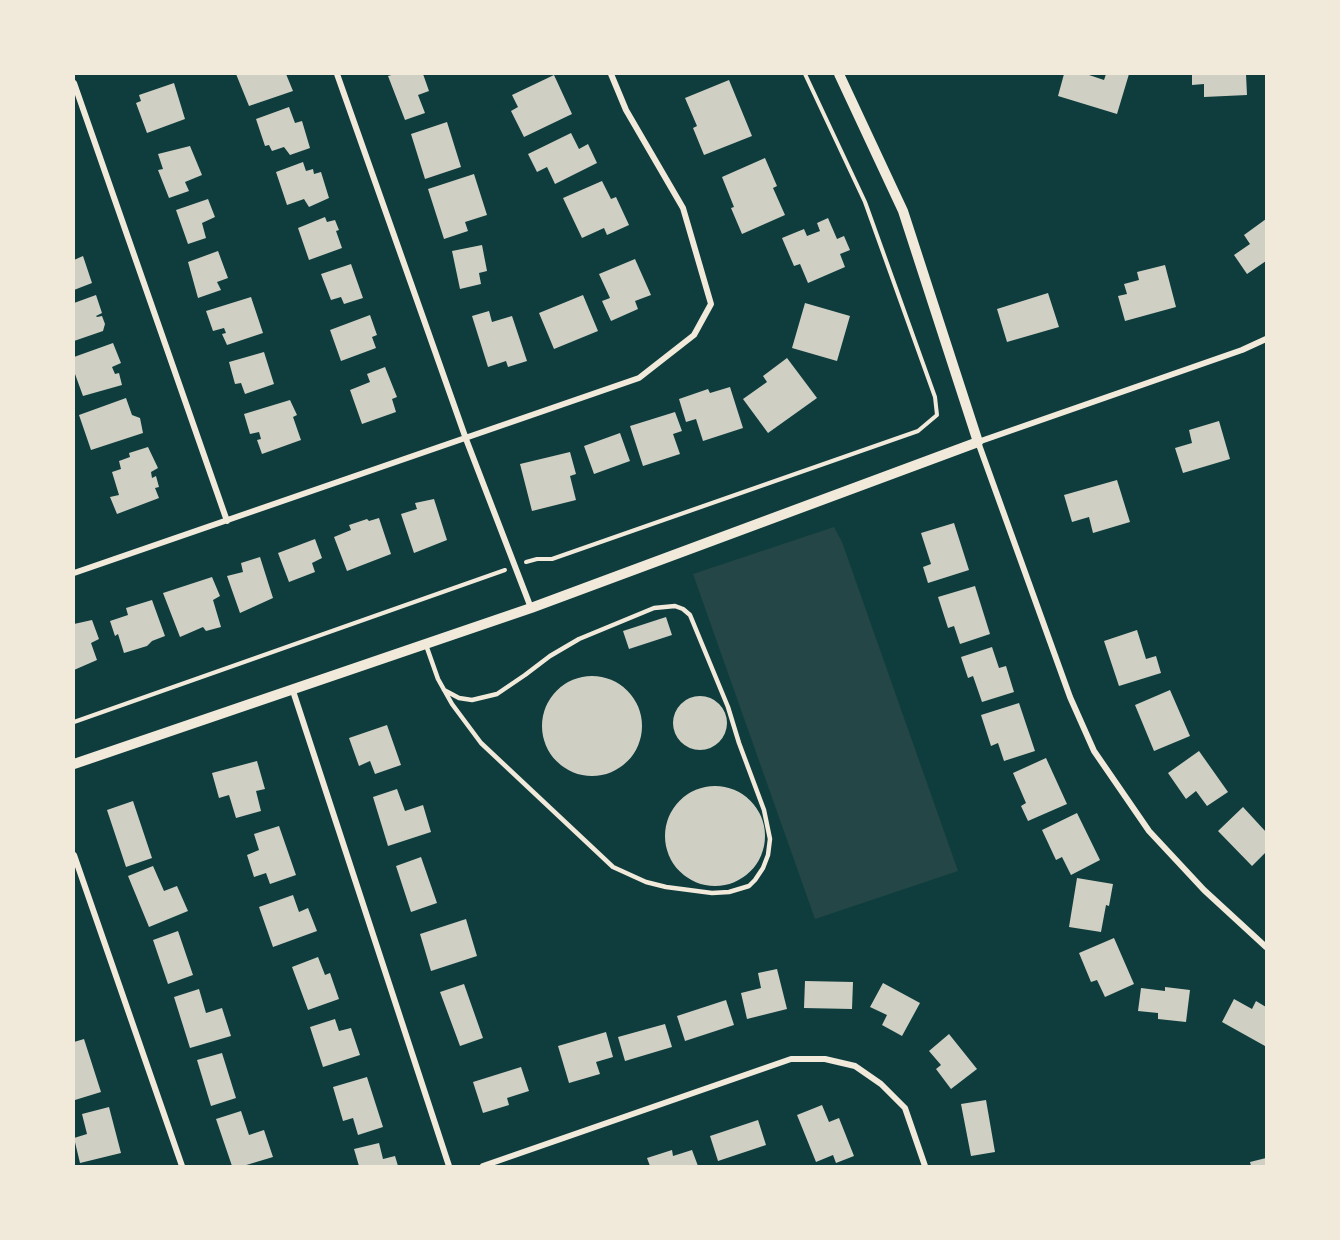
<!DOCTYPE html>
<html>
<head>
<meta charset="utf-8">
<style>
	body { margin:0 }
	#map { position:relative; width:1340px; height:1240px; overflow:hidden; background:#0f3d3e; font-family:"PT Sans",sans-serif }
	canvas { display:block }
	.frame { position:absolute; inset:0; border:75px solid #f1e9da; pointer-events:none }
</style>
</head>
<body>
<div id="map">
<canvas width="1340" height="1240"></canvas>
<div class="frame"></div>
</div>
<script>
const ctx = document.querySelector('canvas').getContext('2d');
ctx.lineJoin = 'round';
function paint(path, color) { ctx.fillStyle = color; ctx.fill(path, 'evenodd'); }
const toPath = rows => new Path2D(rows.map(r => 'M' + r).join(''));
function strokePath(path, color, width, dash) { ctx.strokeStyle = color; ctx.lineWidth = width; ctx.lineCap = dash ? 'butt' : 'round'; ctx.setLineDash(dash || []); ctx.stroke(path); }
paint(toPath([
	[834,527,842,542,958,871,815,919,693,574]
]), '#244646');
paint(toPath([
	[236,74,286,74,293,91,249,106],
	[395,74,423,74,429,91,418,95,425,113,405,120,388,76],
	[1064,74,1089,74,1089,75,1104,80,1106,74,1129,74,1117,114,1058,96],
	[1192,74,1246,74,1247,95,1204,97,1204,84,1192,85],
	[554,75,572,114,524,137,511,111,518,107,512,95],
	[729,80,752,136,704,155,693,128,697,126,685,98],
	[174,83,185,119,147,133,136,103,141,101,139,95],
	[289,107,295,123,302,121,310,148,290,155,284,147,272,151,269,145,265,146,256,119],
	[447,122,461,167,425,179,411,134],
	[571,133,579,149,588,144,597,163,555,184,547,167,537,172,528,154],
	[190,146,202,175,185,182,189,191,169,198,158,170,163,169,158,154],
	[765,158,777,186,773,188,785,215,742,234,731,208,734,207,722,177],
	[303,162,306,171,313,169,314,174,321,172,329,198,309,207,304,199,287,205,276,172],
	[474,174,487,215,465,222,468,231,444,239,428,189],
	[602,181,611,199,616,197,629,225,607,235,604,228,582,238,563,198],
	[208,199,215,217,202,223,206,238,188,244,176,210],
	[325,217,327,222,335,220,339,230,336,231,342,248,309,260,298,228],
	[828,218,837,239,844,236,850,250,840,254,845,267,808,283,800,264,794,266,782,238,804,229,807,236,820,231,817,223],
	[1266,219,1266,261,1247,274,1234,255,1250,244,1244,235],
	[482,245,487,271,479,273,481,284,460,289,452,251],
	[218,251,228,278,217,282,221,290,198,298,188,262],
	[83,256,92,283,74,290,74,260],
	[635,259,651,295,635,301,638,309,611,321,602,301,610,298,599,274],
	[351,264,363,298,344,304,341,297,331,300,321,274],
	[1165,265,1176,307,1125,321,1118,296,1127,294,1124,284,1139,280,1137,272],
	[1048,293,1059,327,1007,342,997,309],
	[96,295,102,313,96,316,97,317,102,316,105,324,103,331,74,341,74,303],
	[583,295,598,331,554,349,539,313],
	[251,297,263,333,227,345,222,334,226,333,224,328,213,331,206,311],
	[805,303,850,316,837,361,792,348],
	[489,311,492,322,512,316,527,361,508,367,506,361,488,367,472,316],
	[370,315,377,335,372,337,376,348,341,361,330,330],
	[113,343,121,363,112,367,115,374,119,373,122,385,83,396,75,374,74,374,74,357],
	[264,352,274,384,245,394,241,383,235,384,229,362],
	[787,358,817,398,768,433,743,399,767,382,763,376],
	[385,367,397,397,392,399,396,412,362,424,350,390,370,382,367,374],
	[730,387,743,428,703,441,696,419,686,422,679,399,708,389,710,393],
	[126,398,132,415,140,418,143,433,91,450,79,415],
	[290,400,297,415,293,417,301,440,262,454,257,440,261,439,259,432,250,434,244,414],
	[675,412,682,431,673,434,680,454,643,466,630,426],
	[1219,421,1230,459,1183,473,1175,448,1192,443,1189,430],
	[620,433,630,461,594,474,584,446],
	[148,447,158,468,151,472,152,478,156,476,159,487,155,488,159,498,117,514,110,497,119,495,112,472,121,469,119,461,130,457,129,453],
	[570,452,576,474,570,476,576,500,532,511,520,464],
	[1117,480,1130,522,1093,533,1089,517,1072,522,1064,495],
	[434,499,447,540,414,553,401,514,417,509,415,503],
	[379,518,391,554,347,571,334,537,351,530,349,525,367,519,369,521],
	[954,523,969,570,928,583,923,567,931,564,921,533],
	[315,539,322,558,312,563,315,572,289,582,278,553],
	[260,557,273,598,240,613,227,576,243,572,241,563],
	[212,577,220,596,213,600,221,627,206,631,203,627,180,637,163,593],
	[975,586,990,634,960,644,954,626,948,628,938,597],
	[152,600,165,636,152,641,147,646,124,653,118,634,115,636,110,621,128,615,126,608],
	[666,617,672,635,629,649,623,631],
	[92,620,99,639,91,643,97,660,74,670,74,624],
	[1137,630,1146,659,1156,656,1161,673,1119,686,1104,641],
	[992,647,999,668,1006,666,1014,692,982,702,973,676,968,678,961,657],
	'542 726a50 50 0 1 1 100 0a50 50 0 1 1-100 0Z',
	[1170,690,1190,736,1154,751,1135,705],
	'673 723a27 27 0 1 1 54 0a27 27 0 1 1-54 0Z',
	[1019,703,1035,751,1004,761,998,743,991,746,981,715],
	[387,725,401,765,375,774,370,761,359,766,349,738],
	[1199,751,1228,792,1207,806,1196,791,1186,799,1168,773],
	[1046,758,1067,804,1028,821,1021,806,1026,803,1013,773],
	[257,761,265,789,256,791,261,811,236,818,229,795,219,798,212,773],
	'665 836a50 50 0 1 1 100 0a50 50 0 1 1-100 0Z',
	[397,789,405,811,423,805,431,832,388,846,373,797],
	[133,801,152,858,126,867,107,810],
	[1243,807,1266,832,1266,852,1252,866,1218,831],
	[1077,813,1100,860,1071,875,1062,857,1056,860,1042,830],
	[279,826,296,875,270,884,266,873,254,877,247,855,259,850,254,834],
	[421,857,437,903,411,912,396,866],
	[153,866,164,891,177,886,188,911,149,927,128,876],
	[1077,878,1113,884,1109,906,1106,905,1101,932,1069,927],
	[293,895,299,912,308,908,317,931,273,947,259,907],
	[466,919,477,956,431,971,420,934],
	[178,931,193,975,168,984,153,940],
	[1114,938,1134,984,1105,997,1097,980,1091,982,1079,953],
	[318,957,325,975,330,973,339,999,308,1010,292,967],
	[777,969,787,1009,747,1019,741,993,761,988,758,973],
	[805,981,853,982,852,1009,804,1008],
	[883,983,920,1003,902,1036,882,1025,887,1015,870,1007],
	[464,984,483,1038,460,1046,440,992],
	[1165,987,1190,990,1186,1022,1158,1019,1158,1013,1138,1011,1141,988,1165,991],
	[199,989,206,1013,222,1008,231,1036,190,1048,174,997],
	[1234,999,1252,1009,1256,1001,1266,1007,1266,1043,1265,1046,1222,1022],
	[726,1000,734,1025,685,1041,677,1016],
	[335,1019,339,1031,351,1028,360,1055,323,1067,310,1027],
	[665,1024,672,1047,625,1061,618,1037],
	[606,1032,613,1057,596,1062,600,1074,569,1083,558,1046],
	[949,1034,977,1069,951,1089,936,1069,941,1065,929,1051],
	[84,1039,101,1092,75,1100,74,1042],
	[222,1053,236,1098,211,1106,197,1060],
	[521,1067,529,1091,507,1098,509,1105,483,1113,473,1082],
	[367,1077,383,1127,358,1135,353,1118,343,1121,333,1087],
	[986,1100,995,1152,971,1156,961,1104],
	[822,1105,829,1122,839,1118,854,1156,836,1163,833,1155,816,1162,797,1115],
	[109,1107,121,1153,80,1163,74,1138,87,1134,82,1114],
	[241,1111,249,1135,264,1130,273,1157,243,1166,232,1166,216,1119],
	[758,1120,766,1145,718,1161,710,1136],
	[379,1143,383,1159,395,1156,398,1166,359,1166,354,1149],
	[672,1150,673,1156,692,1150,698,1166,650,1166,647,1158],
	[1266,1158,1266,1166,1251,1166,1250,1162]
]), '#cfcfc3');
strokePath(toPath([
	[526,562,537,559,552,559,918,431,937,415,935,397,865,202,805,74],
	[74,722,505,570]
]), '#f1e9da', 4);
strokePath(toPath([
	[426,645,438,679,452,704,481,743,613,867,646,882,666,887,712,893,729,892,749,886,755,880,763,868,768,855,770,839,764,810,739,743,728,707,690,615,683,609,675,606,654,608,579,639,550,656,525,675,497,694,472,700,459,698,444,690]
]), '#f1e9da', 4.5);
strokePath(toPath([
	[337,74,466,439,531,608],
	[74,83,227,521],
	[1266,339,1242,350,978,442,1070,697,1094,751,1149,831,1204,890,1266,947],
	[74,573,639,378,694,335,711,304,683,208,626,110,611,74],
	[293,691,449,1166],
	[74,855,182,1166],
	[483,1166,791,1059,825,1059,855,1066,881,1084,905,1108,925,1166]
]), '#f1e9da', 6);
strokePath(toPath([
	[74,764,531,608,978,442,903,211,839,74]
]), '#f1e9da', 10);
</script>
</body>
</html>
